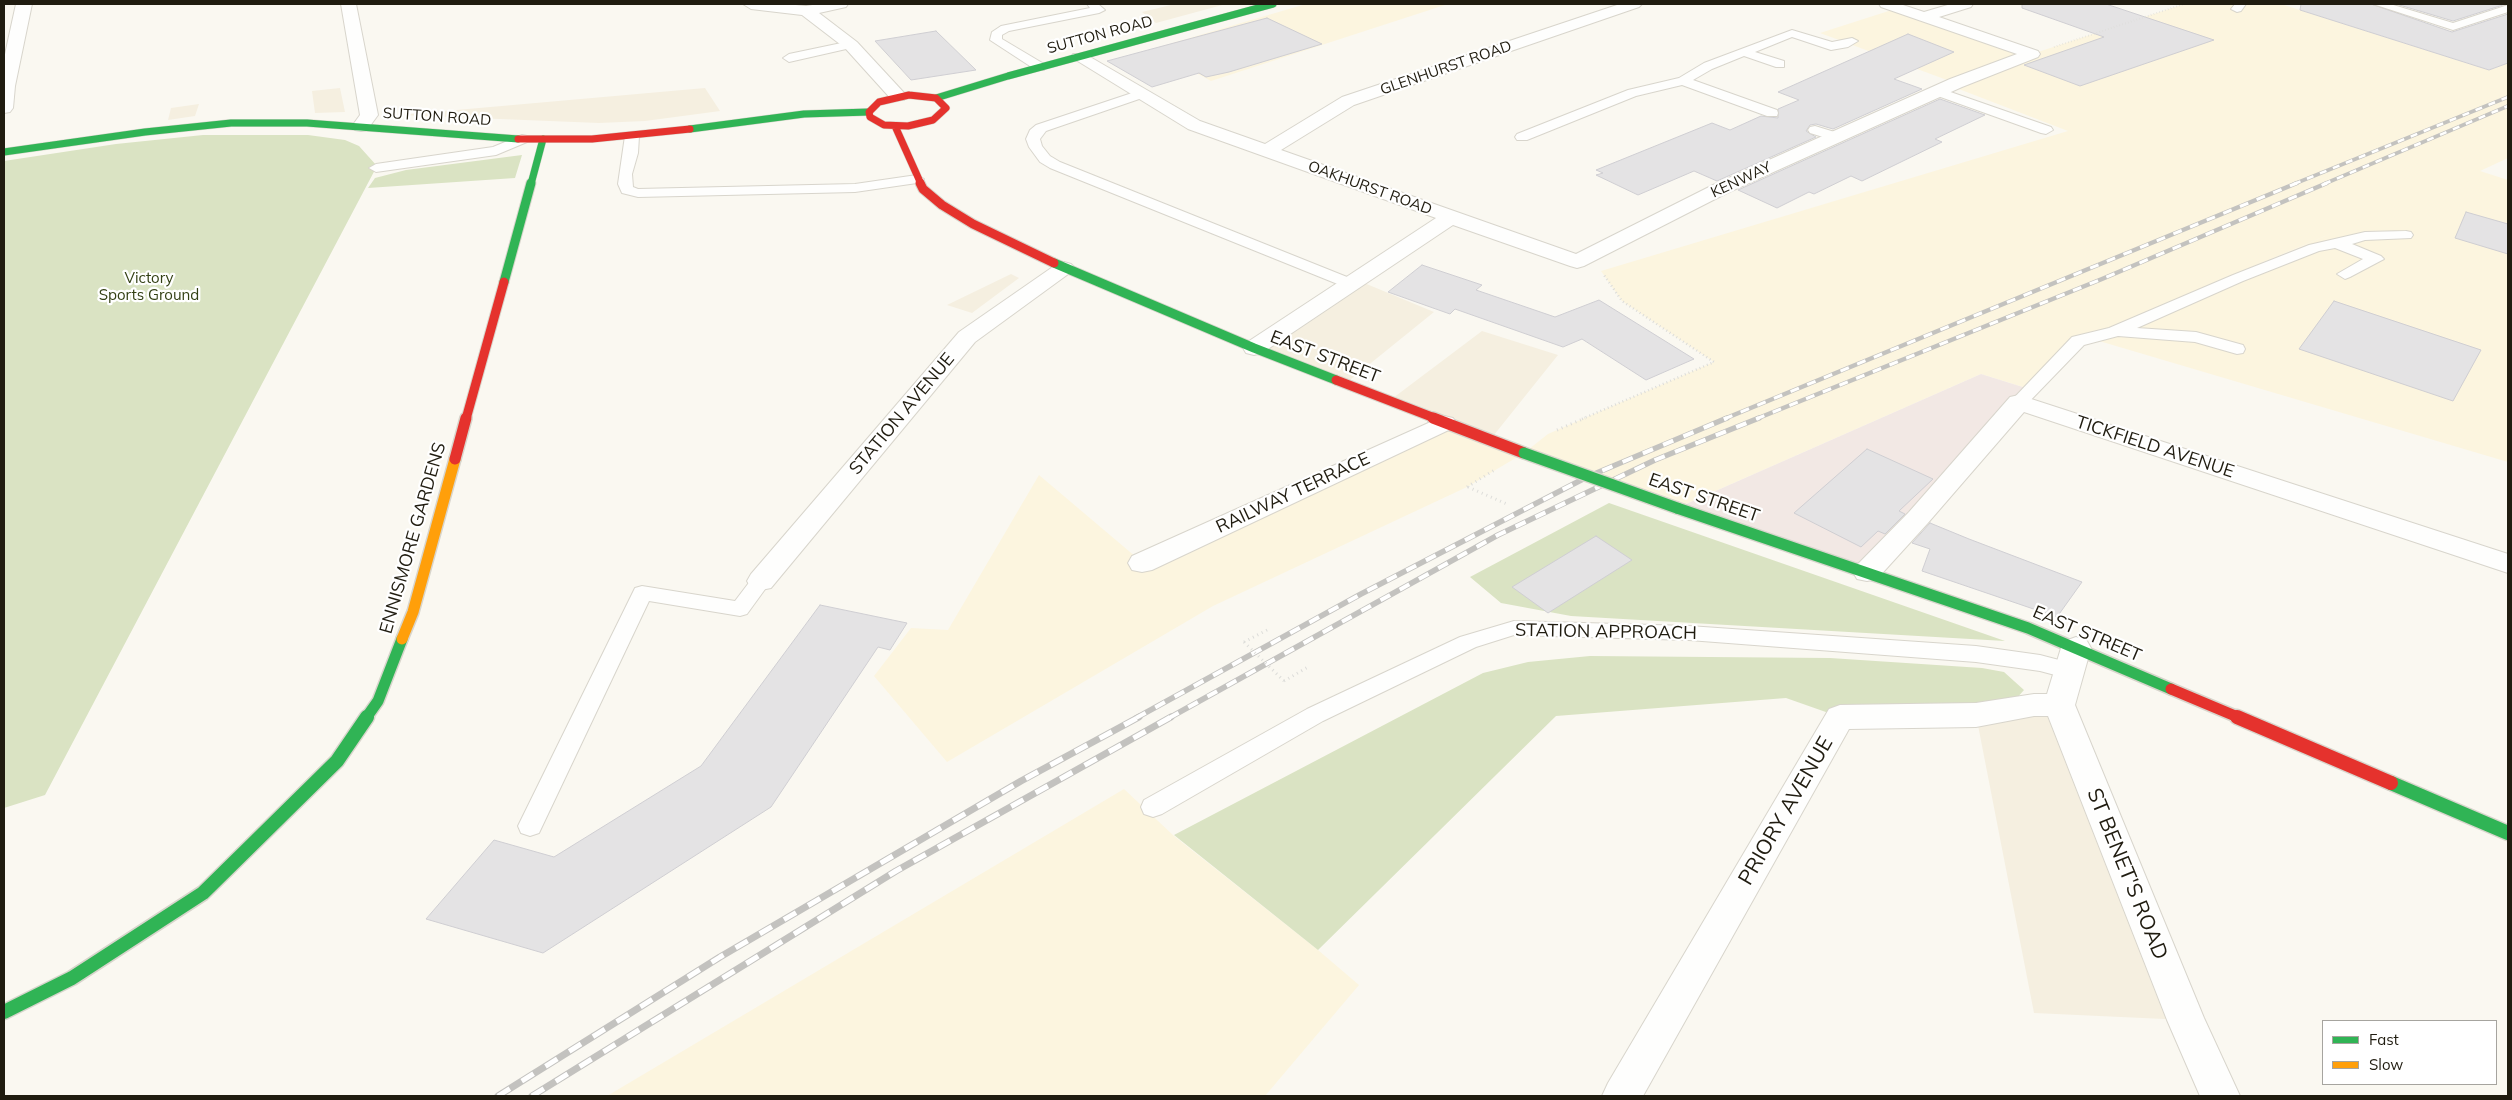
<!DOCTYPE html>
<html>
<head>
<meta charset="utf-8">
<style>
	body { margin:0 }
	#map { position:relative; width:2512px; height:1100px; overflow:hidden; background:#faf8f1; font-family:Mulish,sans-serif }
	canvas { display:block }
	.frame { position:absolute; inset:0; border:5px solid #201c10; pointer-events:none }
	.legend { position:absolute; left:2322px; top:1020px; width:175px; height:65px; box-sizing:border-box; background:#fff; border:1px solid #a6a49f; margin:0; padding:6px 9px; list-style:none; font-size:15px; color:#201c10 }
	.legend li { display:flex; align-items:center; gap:10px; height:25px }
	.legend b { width:25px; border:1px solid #a6a49f }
</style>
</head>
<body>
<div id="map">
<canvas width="2512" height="1100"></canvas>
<div class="frame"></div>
<ul class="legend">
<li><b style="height:6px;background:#30b455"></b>Fast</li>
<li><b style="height:6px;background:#ff9f0a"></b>Slow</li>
</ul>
</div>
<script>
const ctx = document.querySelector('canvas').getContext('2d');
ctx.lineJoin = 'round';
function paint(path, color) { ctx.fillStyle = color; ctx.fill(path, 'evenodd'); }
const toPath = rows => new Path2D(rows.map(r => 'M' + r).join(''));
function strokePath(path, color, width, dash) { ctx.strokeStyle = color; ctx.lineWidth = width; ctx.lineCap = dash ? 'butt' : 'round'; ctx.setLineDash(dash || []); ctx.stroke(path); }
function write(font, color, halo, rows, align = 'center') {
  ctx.font = font + ' Mulish,sans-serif'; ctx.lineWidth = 4.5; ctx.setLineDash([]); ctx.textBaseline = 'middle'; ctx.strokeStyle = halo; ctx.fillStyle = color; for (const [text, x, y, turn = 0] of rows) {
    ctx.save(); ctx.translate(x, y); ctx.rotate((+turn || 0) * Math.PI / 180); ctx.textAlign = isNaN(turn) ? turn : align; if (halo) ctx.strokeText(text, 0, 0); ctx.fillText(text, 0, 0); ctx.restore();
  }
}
paint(toPath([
	[1175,4,1226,4,1156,23,1142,12],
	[340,88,345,112,315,113,312,91],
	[705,88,720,111,645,121,599,123,400,115],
	[199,104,195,116,168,120,171,108],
	[1011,274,1019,278,972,313,947,305],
	[1357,280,1434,312,1345,384,1254,348],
	[1482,331,1558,355,1490,440,1389,401],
	[2059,705,2186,1020,2034,1013,1976,715]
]), '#f5efe0');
paint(toPath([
	[1306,4,1448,4,1211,81,1152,49],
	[2184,4,2281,4,2489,70,2508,63,2508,158,2480,171,2508,180,2508,462,2089,338,2337,231,2082,339,2029,389,1981,374,1677,508,1524,453,1467,487,1213,606,947,762,874,676,911,628,948,630,1039,475,1143,563,1444,423,1524,453,1548,434,1714,362,1622,301,1601,271,2068,131,1951,86,1955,83,1820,33,1898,8,2032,54],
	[1124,789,1174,836,1318,950,1359,985,1265,1096,607,1096]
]), '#fcf5df');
paint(toPath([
	[1981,374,2029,389,1867,572,1677,508]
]), '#f2e8e4');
paint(toPath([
	[203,135,308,135,345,140,359,146,377,166,45,795,4,808,4,161,116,144],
	[522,155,515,178,368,188,375,178,406,170],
	[1609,503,2005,641,1571,616,1501,603,1470,577],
	[1590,656,1830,658,1982,668,2004,672,2024,690,2016,699,1976,715,1840,717,1786,698,1556,716,1318,950,1174,835,1483,673,1528,662]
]), '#dae3c3');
const building = toPath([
	[2022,4,2106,4,2214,40,2080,86,2024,65,2104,37,2022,8,2022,4],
	[2301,4,2371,4,2452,32,2508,14,2508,63,2489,70,2300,10,2301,4],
	[2396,4,2506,4,2453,21,2396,4],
	[1267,18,1322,44,1229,72,1206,77,1199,73,1152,87,1107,61,1267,18],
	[936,31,976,70,911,80,875,41,936,31],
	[1908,34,1954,52,1894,79,1922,89,1833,129,1816,124,1810,125,1806,131,1816,137,1717,181,1694,171,1638,195,1596,175,1603,173,1596,170,1712,123,1730,130,1761,116,1778,118,1778,109,1799,100,1778,92,1908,34],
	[1940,99,1985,115,1935,139,1942,142,1862,181,1851,176,1814,194,1809,192,1777,208,1738,190,1940,99],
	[2466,212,2508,224,2508,254,2455,238,2466,212],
	[1422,265,1482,285,1476,290,1555,317,1599,300,1694,359,1646,380,1582,339,1563,347,1455,309,1450,314,1388,292,1422,265],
	[2334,301,2481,350,2453,401,2299,349,2334,301],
	[1867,449,1933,479,1899,511,1905,514,1885,534,1878,531,1861,547,1794,513,1867,449],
	[1930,523,1969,539,2082,582,2057,617,1922,571,1930,549,1912,543,1930,523],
	[1596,536,1632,560,1548,613,1512,587,1596,536],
	[820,605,907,623,890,650,878,647,771,807,543,953,426,919,494,840,554,857,701,766,820,605]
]);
paint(building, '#e4e3e4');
strokePath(building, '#cfced2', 1);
const lane = toPath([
	[1087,4,1098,4,1105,10,1099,13,1009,31,1002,35,1002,39,1044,64,1046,67,1044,70,1036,70,990,40,992,32,1001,26,1090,8,1087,4],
	[2235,4,2246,4,2241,11,2237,12,2231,9,2235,4],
	[2373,4,2390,4,2453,23,2508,5,2508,12,2453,30,2373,4],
	[1792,30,1832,42,1852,38,1858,41,1848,47,1831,50,1792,37,1755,52,1784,61,1784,67,1776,67,1744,56,1712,69,1693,80,1777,110,1778,113,1777,116,1767,116,1682,85,1636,96,1527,140,1517,140,1515,137,1517,134,1628,90,1679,78,1704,63,1792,30],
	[851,41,855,43,855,47,789,62,783,58,789,54,851,41],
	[1939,88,2051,127,2053,130,2046,134,2041,133,1935,95,1933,92,1935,89,1939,88],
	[1141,90,1147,94,1145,97,1046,131,1040,139,1042,146,1050,156,1060,162,1357,281,1359,284,1357,287,1345,287,1050,168,1040,162,1029,147,1026,139,1030,130,1036,125,1141,90],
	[1815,126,1841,134,1843,137,1836,141,1810,133,1808,130,1810,127,1815,126],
	[632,132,639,136,638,153,632,174,633,187,638,189,855,184,917,175,924,179,917,183,855,192,638,197,622,193,618,184,625,136,632,132],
	[522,135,527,136,529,139,527,142,496,155,376,172,369,168,376,164,493,147,522,135],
	[2406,231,2411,232,2413,235,2411,238,2365,240,2352,244,2381,256,2384,259,2350,277,2345,279,2337,274,2363,259,2335,248,2319,251,2243,281,2137,328,2196,332,2243,345,2245,349,2243,353,2237,354,2195,342,2118,336,2084,345,2025,406,2013,406,2010,402,2072,337,2109,328,2233,275,2309,245,2365,232,2406,231],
	[761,574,768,576,771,581,747,614,740,616,649,601,539,833,530,836,521,833,518,826,635,588,642,586,735,601,754,576,761,574],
	[1514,621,1689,626,1976,646,2040,655,2078,665,2081,671,2078,677,2070,679,2040,671,1976,662,1689,640,1514,635,1476,647,1323,721,1162,814,1153,817,1144,814,1141,807,1144,800,1307,709,1460,637,1514,621]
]);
const street = toPath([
	[16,4,32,4,15,86,13,108,10,112,4,113,4,59,16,4],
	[341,4,356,4,378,115,367,130,361,131,355,130,352,126,360,115,341,4],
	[743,4,785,4,806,6,819,4,848,4,846,7,819,13,857,42,907,96,904,100,892,100,845,48,802,15,751,9,743,4],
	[1620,4,1642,4,1639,7,1354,105,1281,150,1576,254,1713,185,1950,79,2017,54,1881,7,1879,4,1900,4,1924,12,1951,4,1973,4,1971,7,1939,17,2038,51,2040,54,2038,57,1962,87,1727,193,1584,266,1577,268,1570,266,1453,225,1262,353,1254,355,1246,353,1243,348,1246,343,1436,218,1188,129,1071,57,1073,54,1085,54,1200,121,1265,144,1342,97,1620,4],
	[1064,262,1071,264,1075,268,1071,272,975,342,771,588,761,590,751,588,747,581,751,574,959,332,1057,264,1064,262],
	[2019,395,2508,554,2508,573,2024,412,1927,524,1877,579,1867,581,1857,579,1853,572,1857,565,1909,512,2010,397,2019,395],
	[1444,416,1453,418,1456,423,1453,428,1152,570,1142,572,1132,570,1128,563,1132,556,1444,416],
	[2076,637,2087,641,2091,648,2075,705,2204,1018,2240,1096,2200,1096,2167,1020,2048,716,2034,716,1976,727,1849,729,1643,1096,1602,1096,1608,1083,1829,709,1840,705,1976,703,2034,694,2047,694,2061,648,2065,641,2076,637]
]);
const fastFar3 = toPath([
	[936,98,1008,76,1273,4],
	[690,129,804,114,869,112],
	[4,152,145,132,231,123,307,123,518,139],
	[531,184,543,139]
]);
const fastFar2 = toPath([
	[1054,263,1254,348,1336,380],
	[504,282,531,183]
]);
const fastFar1 = toPath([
	[1677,508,2028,628,2171,689],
	[366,718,378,701,402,639]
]);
const fast = toPath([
	[2391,783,2508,833],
	[4,1012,72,978,203,893,337,761,367,717]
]);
const slow = toPath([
	[402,639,413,612,455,459]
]);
const jamFar3 = toPath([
	[909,95,936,98,946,108,933,120,908,126,884,125,870,117,869,112,879,102,909,95],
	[895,126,921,184],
	[518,139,592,139,690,129]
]);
const jamFar2 = toPath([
	[920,183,923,189,942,205,973,224,1054,263],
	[1336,380,1437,419],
	[466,419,504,282]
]);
const jamFar1 = toPath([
	[1433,418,1524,453],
	[455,459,466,418],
	[2171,689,2240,718]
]);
const jam = toPath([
	[2237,717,2391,783]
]);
strokePath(lane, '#d8d5cc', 2);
strokePath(street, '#d8d5cc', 2);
strokePath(fastFar3, '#d8d5cc', 8);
strokePath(fastFar2, '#d8d5cc', 11);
strokePath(fastFar1, '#d8d5cc', 14);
strokePath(fast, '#d8d5cc', 17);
strokePath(slow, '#d8d5cc', 14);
strokePath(jamFar3, '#d8d5cc', 8);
strokePath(jamFar2, '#d8d5cc', 11);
strokePath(jamFar1, '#d8d5cc', 14);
strokePath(jam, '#d8d5cc', 17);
strokePath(toPath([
	[2054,47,2184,4]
]), '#dcdcd9', 2, [0.5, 2.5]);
strokePath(toPath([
	[1582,419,1714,362,1622,301,1604,275]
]), '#dcdcd9', 2.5, [1, 3]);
strokePath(toPath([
	[1557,430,1585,418],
	[1467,487,1496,469],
	[1468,487,1509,505],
	[1244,642,1269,629],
	[1284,681,1308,667]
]), '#dcdcd9', 3, [1, 4]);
paint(lane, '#fefefd');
paint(street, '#fefefd');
strokePath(fastFar3, '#30b455', 7);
strokePath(fastFar2, '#30b455', 9);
strokePath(fastFar1, '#30b455', 11);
strokePath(fast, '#30b455', 14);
strokePath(slow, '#ff9f0a', 11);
strokePath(jamFar3, '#e5322d', 7);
strokePath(jamFar2, '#e5322d', 9);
strokePath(jamFar1, '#e5322d', 11);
strokePath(jam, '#e5322d', 14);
const railFar3 = toPath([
	[2294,184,2508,97],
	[2324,184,2508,106]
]);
const railFar2 = toPath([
	[1724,419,2297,183],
	[1756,419,2102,279,2327,183]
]);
const railFar1 = toPath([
	[1136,718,1361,594,1587,477,1727,418],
	[1169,718,1498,535,1655,460,1759,418]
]);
const rail = toPath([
	[498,1096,720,957,1021,781,1139,717],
	[532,1096,896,871,1171,717]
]);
strokePath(railFar3, '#c3c2bf', 4);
strokePath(railFar2, '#c3c2bf', 4.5);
strokePath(railFar1, '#c3c2bf', 5.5);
strokePath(rail, '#c3c2bf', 7);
strokePath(railFar3, '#fff', 2.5, [7]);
strokePath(railFar2, '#fff', 3, [9]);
strokePath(railFar1, '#fff', 4, [11]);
strokePath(rail, '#fff', 5, [14]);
const fastBridge = toPath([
	[1524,453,1677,508]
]);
strokePath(fastBridge, '#d8d5cc', 14, []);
strokePath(toPath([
	[1244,642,1284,681]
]), '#dcdcd9', 3, [1, 4]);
strokePath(fastBridge, '#30b455', 11);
write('15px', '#201c10', '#fff', [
	["SUTTON ROAD",1100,35,-15],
	["GLENHURST ROAD",1446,68,-19],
	["SUTTON ROAD",437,117,4],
	["KENWAY",1741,180,-25],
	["OAKHURST ROAD",1370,188,20]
]);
write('15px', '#334014', '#fff', [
	["Victory",149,278],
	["Sports Ground",149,295]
]);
write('18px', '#201c10', '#fff', [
	["EAST STREET",1325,357,21],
	["STATION AVENUE",902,414,-50],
	["TICKFIELD AVENUE",2155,447,18],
	["RAILWAY TERRACE",1293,493,-25],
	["EAST STREET",1704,498,19],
	["ENNISMORE GARDENS",413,538,-74],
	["STATION APPROACH",1606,632,1],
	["EAST STREET",2087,634,23]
]);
write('21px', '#201c10', '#fff', [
	["PRIORY AVENUE",1786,811,-60],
	["ST BENET'S ROAD",2127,874,68]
]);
</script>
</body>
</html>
